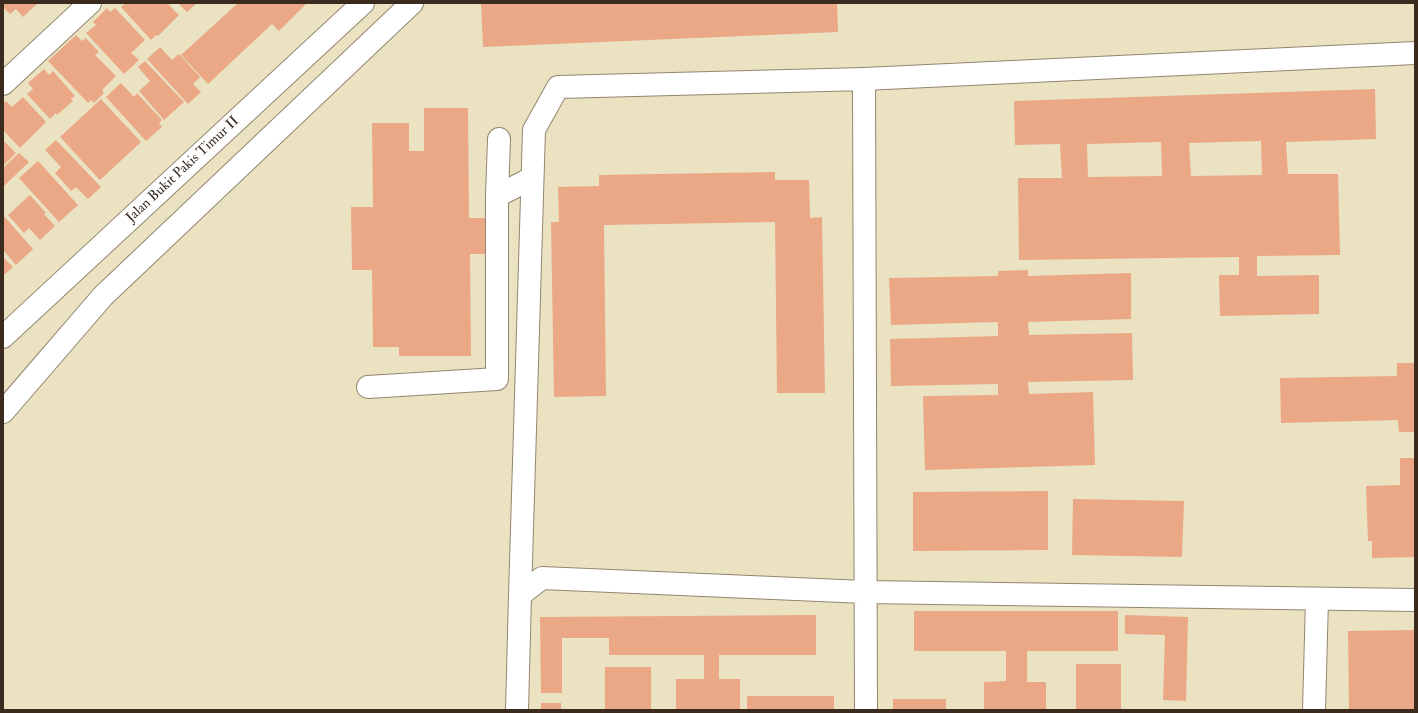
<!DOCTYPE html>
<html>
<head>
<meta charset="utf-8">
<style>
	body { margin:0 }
	#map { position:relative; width:1418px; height:713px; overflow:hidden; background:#ebe2c1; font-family:"IM FELL Double Pica",serif }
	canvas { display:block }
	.frame { position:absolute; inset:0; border:4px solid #3b2a1e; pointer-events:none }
</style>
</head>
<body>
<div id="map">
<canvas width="1418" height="713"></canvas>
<div class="frame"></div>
</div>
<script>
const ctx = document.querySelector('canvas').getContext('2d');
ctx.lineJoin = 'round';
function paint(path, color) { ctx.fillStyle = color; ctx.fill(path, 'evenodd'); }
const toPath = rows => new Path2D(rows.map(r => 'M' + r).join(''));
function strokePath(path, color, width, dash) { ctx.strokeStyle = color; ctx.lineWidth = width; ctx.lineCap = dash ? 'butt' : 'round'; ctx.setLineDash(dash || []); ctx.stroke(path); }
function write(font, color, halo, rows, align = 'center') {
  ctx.font = font + ' "IM FELL Double Pica",serif'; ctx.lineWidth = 3.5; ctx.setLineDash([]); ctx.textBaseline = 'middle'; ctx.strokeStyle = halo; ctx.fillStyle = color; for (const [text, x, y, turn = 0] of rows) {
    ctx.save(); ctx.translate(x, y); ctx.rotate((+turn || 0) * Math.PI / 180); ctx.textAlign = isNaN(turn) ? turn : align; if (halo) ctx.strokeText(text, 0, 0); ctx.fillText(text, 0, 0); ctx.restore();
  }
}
paint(toPath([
	[3,3,38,3,23,17,16,9,10,14,3,7],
	[126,3,167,3,179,15,158,36,156,35,151,40,121,7],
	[178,3,197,3,187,12],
	[238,3,307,3,279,31,272,24,208,84,181,55],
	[481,3,837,3,838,32,483,47],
	[107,8,110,12,115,8,145,40,131,53,139,60,124,74,86,33,96,25,93,22],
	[76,35,82,41,86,38,99,52,95,55,116,76,102,90,104,93,94,103,91,100,88,103,48,61],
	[160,47,172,60,179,54,200,77,193,84,201,92,188,104,147,59],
	[145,61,184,102,164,120,139,91,150,81,138,67],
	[44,69,49,75,53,71,75,96,71,99,73,101,57,115,56,113,50,119,27,94,33,89,28,83],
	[121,83,134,97,137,93,162,120,159,123,162,127,146,141,106,97],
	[1375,89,1376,139,1286,142,1288,174,1338,174,1340,255,1257,256,1257,276,1319,275,1319,314,1220,316,1219,275,1239,275,1239,257,1019,260,1018,178,1062,178,1060,144,1015,145,1014,101],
	[1261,141,1262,175,1191,176,1189,143],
	[1161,142,1162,176,1088,177,1087,144],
	[23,97,46,122,20,148,3,130,3,104,6,101,12,107],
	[101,99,141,142,100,180,60,137],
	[424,108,468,108,469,218,489,218,490,254,470,254,471,356,399,356,399,347,373,347,372,270,352,270,351,207,373,207,372,123,409,123,409,151,424,151],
	[3,140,16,153,3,166],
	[56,140,101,187,88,199,76,187,71,191,55,173,61,167,45,150],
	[19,153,29,162,3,187,3,168],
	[38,161,78,205,59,222,19,178],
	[775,172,775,180,809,180,810,218,822,217,825,393,777,393,775,222,604,225,606,396,554,397,551,222,559,222,558,187,599,186,599,175],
	[30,195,46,213,44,214,55,226,40,240,29,228,24,233,8,215],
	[3,215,33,249,16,265,3,250],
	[3,257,13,267,3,276],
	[1028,270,1028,276,1131,273,1131,319,1028,322,1029,335,1132,333,1133,380,1028,382,1029,394,1093,392,1095,465,925,470,923,396,998,395,998,384,891,386,890,339,998,336,998,322,891,325,889,278,998,276,998,271],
	[1397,363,1415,363,1415,432,1399,432,1398,420,1281,423,1280,378,1397,376],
	[1400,458,1415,458,1415,557,1372,558,1372,541,1368,541,1366,486,1400,485],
	[1048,491,1048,550,913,551,913,492],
	[1073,499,1184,501,1182,557,1072,555],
	[914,611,1118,611,1118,651,1027,651,1027,682,1046,682,1046,710,984,710,984,682,1006,681,1006,651,914,651],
	[816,615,816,655,719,655,719,679,740,679,740,710,676,710,676,679,704,679,704,655,609,655,609,638,562,638,562,693,541,693,540,617],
	[1125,615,1188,617,1186,701,1163,700,1165,635,1125,634],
	[1415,630,1415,710,1349,710,1348,631],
	[1076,664,1121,664,1121,710,1076,710],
	[605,667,651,667,651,710,605,710],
	[747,696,834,696,834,710,747,710],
	[893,699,946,699,946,710,893,710],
	[541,703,561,703,561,710,541,710]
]), '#eaa887');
const minor = toPath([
	[864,79,866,710],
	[3,84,90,3],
	[497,196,499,139],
	[3,337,363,3],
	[368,387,497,379,497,196,532,178],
	[3,412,103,296,412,3],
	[520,595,534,130,558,87,864,79,1415,53],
	[517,710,520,595,542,578,865,592,1415,600],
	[1314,710,1317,599]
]);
strokePath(minor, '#938670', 24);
strokePath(minor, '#fff', 22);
write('14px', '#3b2a1e', '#fff', [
	["Jalan Bukit Pakis Timur II",183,170,-43]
]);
</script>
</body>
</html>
